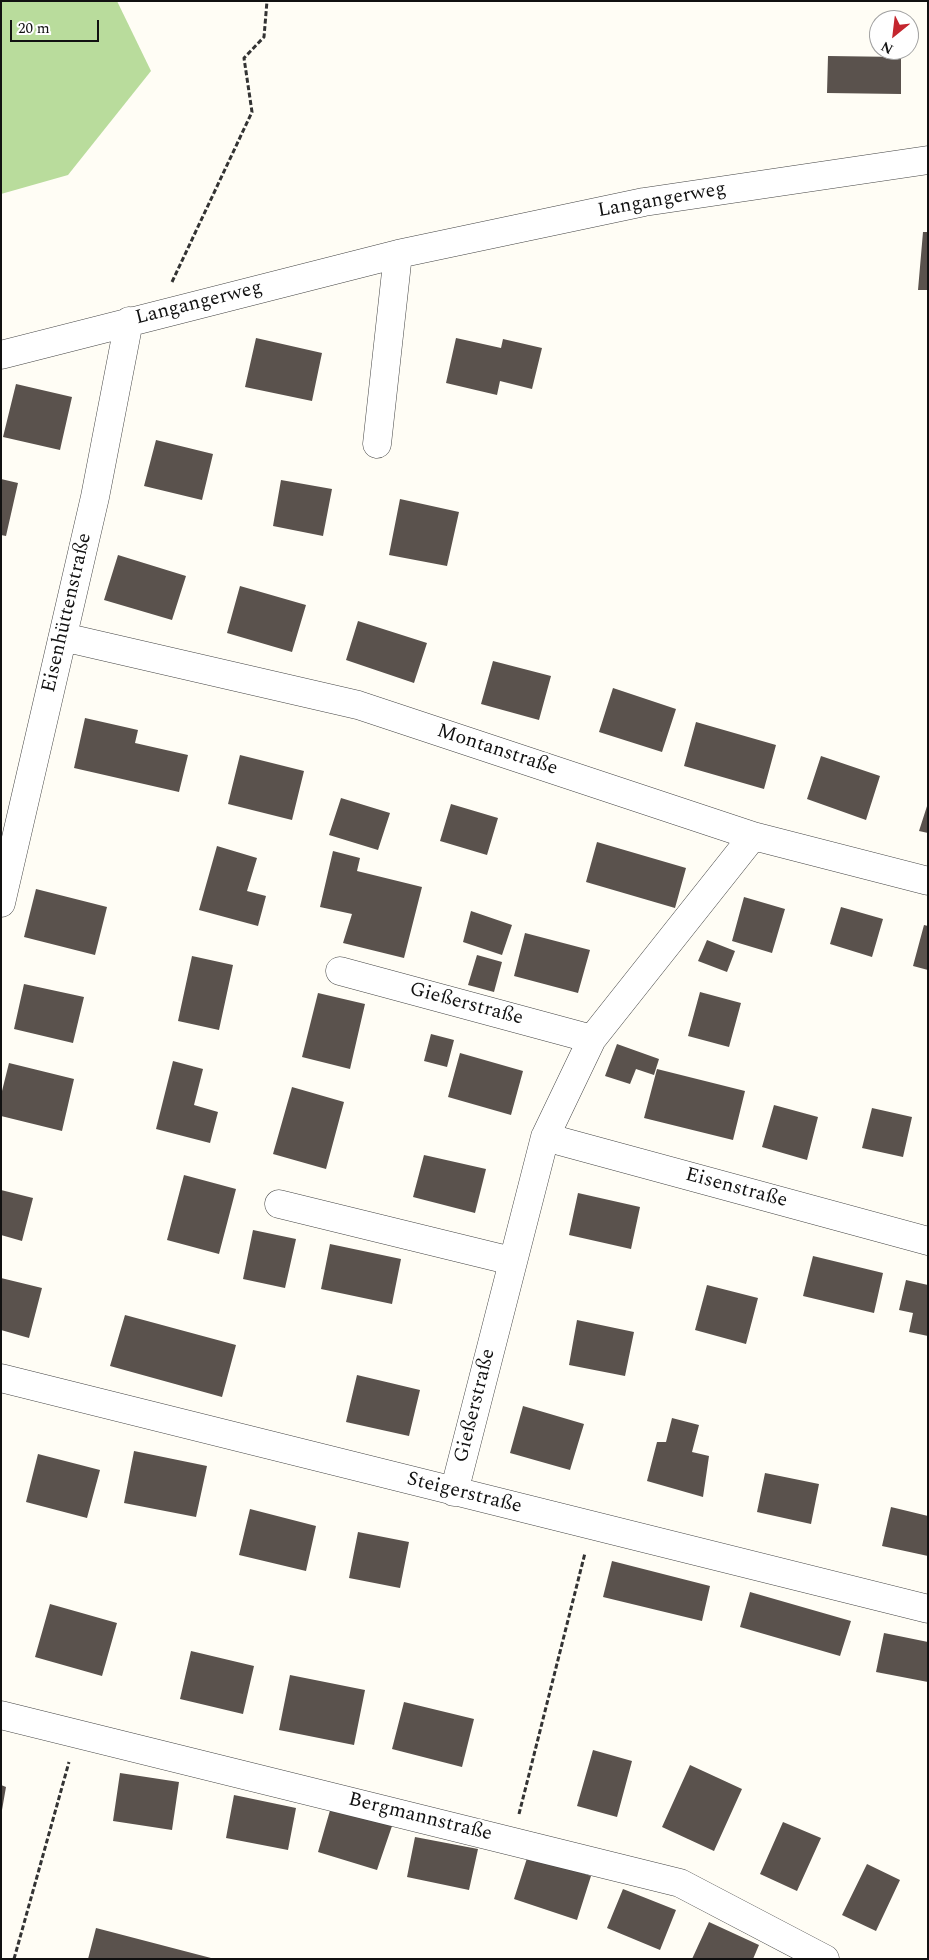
<!DOCTYPE html>
<html>
<head>
<meta charset="utf-8">
<style>
	body { margin:0 }
	#map { position:relative; width:929px; height:1960px; overflow:hidden; background:#fffdf5; font-family:Spectral,serif }
	canvas { display:block }
	.frame { position:absolute; inset:0; border:2px solid #111; pointer-events:none }
	.north { position:absolute; left:869px; top:10px; width:50px; height:50px; box-sizing:border-box; background:#fff; border:1px solid #a0a0a0; border-radius:50%; rotate:209deg; font-size:14px; font-weight:700; line-height:20px; text-align:center; color:#111 }
	.north::after { content:''; display:block; margin:auto; width:18px; height:22px; background:#c4262e; clip-path:polygon(50% 0,100% 100%,50% 72%,0 100%) }
	.scale { position:absolute; left:10px; top:20px; width:89px; height:22px; box-sizing:border-box; border:2px solid #111; border-top:0; padding-left:6px; font-size:15px; line-height:18px; white-space:nowrap; color:#111; -webkit-text-stroke:4px #fff; paint-order:stroke }
</style>
</head>
<body>
<div id="map">
<canvas width="929" height="1960"></canvas>
<div class="frame"></div>
<div class="north">N</div>
<div class="scale">20 m</div>
</div>
<script>
const ctx = document.querySelector('canvas').getContext('2d');
ctx.lineJoin = 'round';
function paint(path, color) { ctx.fillStyle = color; ctx.fill(path, 'evenodd'); }
const toPath = rows => new Path2D(rows.map(r => 'M' + r).join(''));
function strokePath(path, color, width, dash) { ctx.strokeStyle = color; ctx.lineWidth = width; ctx.lineCap = dash ? 'butt' : 'round'; ctx.setLineDash(dash || []); ctx.stroke(path); }
function write(font, color, halo, rows, align = 'center') {
  ctx.font = font + ' Spectral,serif'; ctx.lineWidth = 5; ctx.setLineDash([]); ctx.textBaseline = 'middle'; ctx.strokeStyle = halo; ctx.fillStyle = color; for (const [text, x, y, turn = 0] of rows) {
    ctx.save(); ctx.translate(x, y); ctx.rotate((+turn || 0) * Math.PI / 180); ctx.textAlign = isNaN(turn) ? turn : align; if (halo) ctx.strokeText(text, 0, 0); ctx.fillText(text, 0, 0); ctx.restore();
  }
}
paint(toPath([
	[1,1,117,1,151,71,68,175,1,194]
]), '#b9dc9c');
paint(toPath([
	[828,56,901,57,901,94,827,93],
	[923,232,928,232,928,290,918,290],
	[256,338,322,353,312,401,245,387],
	[456,338,501,348,503,339,542,348,532,389,500,381,497,395,446,383],
	[16,384,72,397,60,450,3,437],
	[156,440,213,454,202,500,144,486],
	[1,479,18,483,6,536,1,535],
	[281,480,332,489,323,536,273,526],
	[400,499,459,512,447,566,389,555],
	[118,555,186,576,172,620,104,600],
	[240,586,306,605,292,652,227,633],
	[358,621,427,643,414,683,346,660],
	[493,661,551,676,539,720,481,704],
	[613,688,676,709,662,752,599,732],
	[85,718,138,730,135,743,188,755,179,792,74,768],
	[696,722,776,745,764,789,684,766],
	[240,755,304,771,292,820,228,804],
	[821,756,880,776,866,820,807,799],
	[341,798,390,813,378,850,329,835],
	[928,803,928,833,919,831],
	[451,804,498,818,487,855,440,841],
	[597,842,686,868,675,908,586,882],
	[217,846,257,858,247,891,266,896,258,926,199,910],
	[333,851,360,858,357,871,422,887,404,958,343,943,352,914,320,907],
	[36,889,107,907,95,955,24,937],
	[744,897,785,909,772,953,732,941],
	[841,907,883,919,872,957,830,944],
	[471,911,512,925,502,955,463,942],
	[924,925,928,926,928,970,913,966],
	[525,933,590,950,578,993,514,976],
	[707,940,735,951,727,972,698,961],
	[477,955,502,962,494,992,468,985],
	[192,956,233,965,219,1030,178,1021],
	[24,984,84,997,73,1043,14,1029],
	[700,992,741,1003,729,1047,688,1036],
	[318,993,365,1004,350,1069,302,1057],
	[431,1034,454,1040,447,1067,424,1061],
	[617,1044,659,1059,654,1075,636,1069,630,1084,605,1076],
	[460,1053,523,1071,511,1115,448,1097],
	[173,1061,203,1069,194,1105,218,1112,210,1143,156,1129],
	[9,1063,74,1079,62,1131,1,1116,1,1095],
	[657,1069,745,1091,733,1140,644,1118],
	[292,1087,344,1102,326,1169,273,1154],
	[774,1105,818,1117,807,1160,762,1147],
	[872,1108,912,1117,903,1157,862,1148],
	[424,1155,486,1169,475,1213,413,1197],
	[184,1175,236,1189,219,1254,167,1240],
	[1,1190,33,1198,22,1241,1,1235],
	[578,1193,640,1207,631,1249,569,1235],
	[253,1230,296,1239,285,1288,243,1279],
	[330,1244,401,1259,392,1304,321,1289],
	[813,1256,883,1273,874,1313,803,1296],
	[1,1278,42,1288,29,1338,1,1330],
	[906,1280,928,1285,928,1336,909,1332,913,1313,899,1310],
	[707,1285,758,1298,746,1344,695,1330],
	[125,1315,236,1345,222,1397,110,1366],
	[577,1320,634,1332,625,1376,569,1365],
	[357,1375,420,1390,409,1436,346,1422],
	[523,1406,584,1424,570,1470,510,1453],
	[672,1418,699,1425,692,1452,709,1456,703,1497,647,1481,657,1442,666,1442],
	[134,1451,207,1466,196,1517,124,1503],
	[38,1454,100,1470,87,1518,26,1502],
	[765,1473,819,1484,811,1524,757,1512],
	[891,1507,928,1516,928,1556,882,1546],
	[250,1509,316,1526,306,1571,239,1555],
	[358,1532,409,1542,400,1588,349,1578],
	[612,1561,710,1586,702,1621,603,1597],
	[750,1592,851,1621,840,1656,740,1627],
	[50,1604,117,1623,102,1676,35,1657],
	[884,1633,928,1642,928,1682,876,1672],
	[191,1651,254,1666,243,1714,180,1699],
	[290,1675,365,1690,354,1745,279,1730],
	[404,1702,474,1719,462,1767,392,1749],
	[593,1750,632,1761,617,1817,577,1806],
	[690,1765,742,1789,714,1851,662,1827],
	[120,1773,179,1782,172,1830,113,1821],
	[1,1785,6,1787,2,1810,1,1810],
	[234,1795,296,1808,288,1850,226,1838],
	[331,1807,392,1826,377,1870,318,1852],
	[783,1822,821,1838,797,1891,760,1874],
	[415,1837,478,1849,469,1890,407,1877],
	[528,1855,591,1876,577,1920,514,1899],
	[867,1864,900,1880,876,1931,842,1915],
	[623,1889,676,1910,660,1950,607,1928],
	[709,1922,759,1945,753,1959,692,1959],
	[96,1928,211,1958,211,1959,88,1959]
]), '#5a524d');
const minor = toPath([
	[1,355,398,254,644,202,928,160],
	[377,444,398,254],
	[63,637,358,705,753,836,928,881],
	[1,903,95,497,129,321],
	[340,971,592,1039],
	[545,1137,928,1241],
	[279,1204,512,1261],
	[1,1378,928,1609],
	[454,1492,545,1137,592,1039,753,836],
	[1,1715,680,1883,825,1959]
]);
strokePath(minor, '#444', 29);
strokePath(toPath([
	[172,282,252,112,244,58,264,37,267,1],
	[519,1814,585,1553],
	[14,1959,69,1762]
]), '#333', 3, [5, 2.5]);
strokePath(minor, '#fff', 28);
write('20px', '#111', '#fff', [
	["Langangerweg",662,201,-10],
	["Langangerweg",199,304,-14],
	["Eisenhüttenstraße",68,613,-77],
	["Montanstraße",497,751,18],
	["Gießerstraße",466,1005,15],
	["Eisenstraße",736,1189,15],
	["Gießerstraße",476,1406,-76],
	["Steigerstraße",464,1494,14],
	["Bergmannstraße",420,1818,14]
]);
</script>
</body>
</html>
